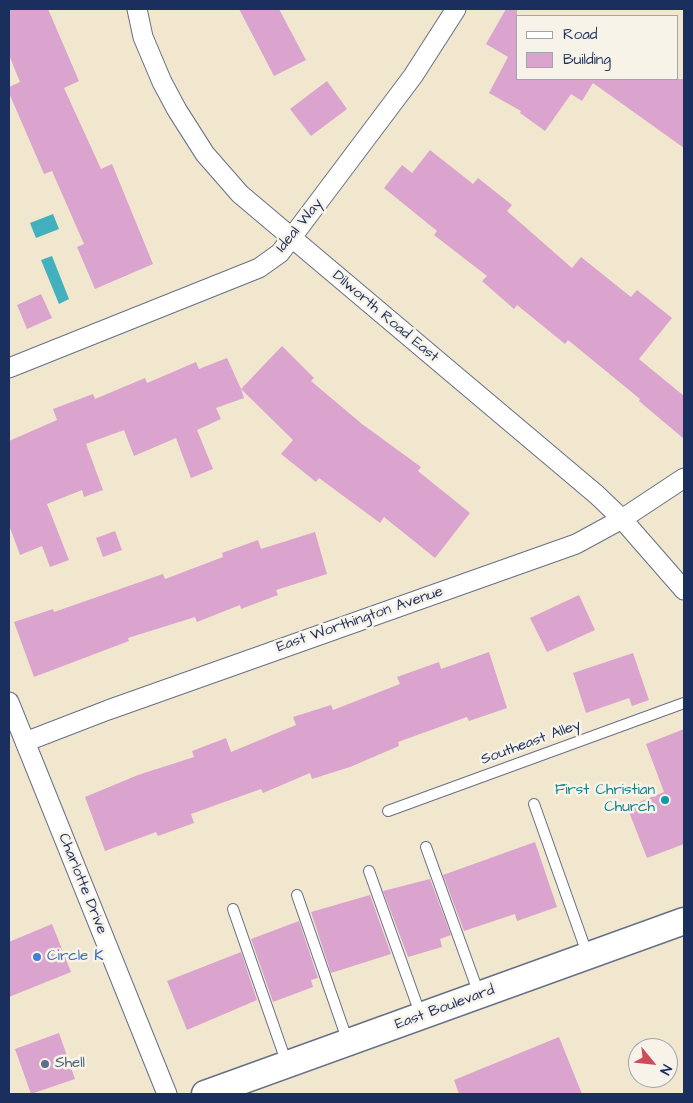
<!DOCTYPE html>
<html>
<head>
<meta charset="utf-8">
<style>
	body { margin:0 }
	#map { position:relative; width:693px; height:1103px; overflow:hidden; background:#f1e7cf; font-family:"Architects Daughter",sans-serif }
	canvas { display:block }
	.frame { position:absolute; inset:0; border:10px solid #1b2f5e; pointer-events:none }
	.legend { position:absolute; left:516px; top:15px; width:162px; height:65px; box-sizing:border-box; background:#f7f3e8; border:1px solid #9fa5b1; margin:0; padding:6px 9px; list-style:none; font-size:15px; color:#1b2f5e }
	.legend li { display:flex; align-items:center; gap:10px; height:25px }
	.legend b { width:25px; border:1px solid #9fa5b1 }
	.north { position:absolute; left:628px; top:1038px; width:50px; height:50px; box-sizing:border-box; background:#f7f3e8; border:1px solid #9fa5b1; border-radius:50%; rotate:118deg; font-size:14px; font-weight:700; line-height:20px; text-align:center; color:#1b2f5e }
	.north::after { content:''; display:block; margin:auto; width:18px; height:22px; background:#d1495b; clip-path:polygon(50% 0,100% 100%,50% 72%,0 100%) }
</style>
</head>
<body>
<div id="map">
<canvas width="693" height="1103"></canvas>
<div class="frame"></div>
<ul class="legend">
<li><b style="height:6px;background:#fff"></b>Road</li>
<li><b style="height:14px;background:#dba4ce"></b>Building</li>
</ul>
<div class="north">N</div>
</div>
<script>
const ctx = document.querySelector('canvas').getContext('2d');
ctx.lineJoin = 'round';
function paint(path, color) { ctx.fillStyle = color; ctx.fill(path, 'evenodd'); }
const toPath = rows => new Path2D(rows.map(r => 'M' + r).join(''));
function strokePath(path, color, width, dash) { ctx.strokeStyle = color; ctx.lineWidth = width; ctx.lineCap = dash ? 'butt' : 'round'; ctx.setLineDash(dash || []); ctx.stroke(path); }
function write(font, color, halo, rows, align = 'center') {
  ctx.font = font + ' "Architects Daughter",sans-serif'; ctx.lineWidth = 5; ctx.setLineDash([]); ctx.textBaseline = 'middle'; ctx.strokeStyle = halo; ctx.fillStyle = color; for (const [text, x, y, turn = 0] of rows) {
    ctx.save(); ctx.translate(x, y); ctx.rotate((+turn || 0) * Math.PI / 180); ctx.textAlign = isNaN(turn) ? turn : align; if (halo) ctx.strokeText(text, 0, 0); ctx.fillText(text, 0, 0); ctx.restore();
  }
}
paint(toPath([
	[53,214,59,229,36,238,30,223],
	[52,256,69,299,59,304,41,260]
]), '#42b0be');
paint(toPath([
	[9,9,48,9,79,81,64,88,101,169,112,164,153,264,95,289,77,247,84,244,52,171,44,174,9,93,9,87,20,82,9,55],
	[239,9,279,9,306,60,274,76],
	[506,9,517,9,517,79,684,79,684,148,593,83,582,101,571,94,545,131,520,113,521,111,489,93,508,57,486,44],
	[327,81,347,109,311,136,290,109],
	[430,150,473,184,478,178,512,205,507,211,572,268,581,257,631,297,637,290,672,318,639,359,684,396,684,439,639,401,640,399,568,340,565,344,517,305,514,309,482,281,487,276,434,235,437,231,384,188,402,165,412,173],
	[41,294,52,318,27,329,17,305],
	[282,346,314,378,311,381,362,424,421,467,418,471,470,513,435,558,384,517,380,523,319,478,316,482,281,454,293,440,241,389,244,398,216,408,221,419,197,430,213,469,191,478,176,438,134,456,124,430,86,444,103,490,84,497,82,490,47,504,69,560,50,567,42,546,20,555,9,525,9,441,57,420,53,409,93,394,95,399,145,378,147,383,196,362,199,369,227,358,241,389],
	[115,531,122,550,103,557,96,538],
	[315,532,327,574,276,590,278,595,241,609,240,605,197,622,195,617,128,638,129,641,34,677,14,622,53,609,54,612,163,574,165,579,223,557,222,553,258,540,261,549],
	[579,595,595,630,547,652,530,618],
	[489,652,507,708,469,721,467,717,398,742,399,746,350,767,312,779,310,773,263,793,261,789,191,814,194,823,158,836,156,832,105,851,85,797,138,775,194,757,192,751,226,738,231,752,296,725,293,717,331,705,333,710,400,684,397,677,439,662,441,669],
	[633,653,649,700,632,706,629,698,586,713,573,673],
	[684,729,684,844,647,858,627,807,664,792,646,744],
	[535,842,557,907,517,921,515,914,464,931,443,875],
	[430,879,451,935,440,939,442,947,408,957,383,891],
	[370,895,391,954,331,973,311,912],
	[299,921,318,978,311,980,313,987,273,1002,251,939],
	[52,924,71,972,9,997,9,942],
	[241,952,257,1000,187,1030,167,981],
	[59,1033,75,1079,31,1094,15,1049],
	[559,1037,582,1094,459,1094,454,1080]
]), '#dba4ce');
const lane = toPath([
	[534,804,588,956],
	[388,811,684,703],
	[426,847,479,994],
	[369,871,421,1016],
	[297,895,348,1042],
	[233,909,287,1064]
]);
const street = toPath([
	[137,9,143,37,162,82,177,110,205,154,240,194,597,495,622,519,684,590],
	[9,368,259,268,280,253,413,76,456,9],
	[9,702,167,1094],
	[25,742,108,710,576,544,622,519,684,478]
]);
const secondary = toPath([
	[205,1094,684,921]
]);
strokePath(lane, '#666f86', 12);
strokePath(street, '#666f86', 21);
strokePath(secondary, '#666f86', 29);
strokePath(lane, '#fff', 10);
strokePath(street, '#fff', 19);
strokePath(secondary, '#fff', 26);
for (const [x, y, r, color] of [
	[665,800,5,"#0f9aa8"],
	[37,957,5,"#3f7fe0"],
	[45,1064,5,"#5c6f8a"]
]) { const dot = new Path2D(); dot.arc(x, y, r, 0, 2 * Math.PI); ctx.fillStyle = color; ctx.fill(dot); strokePath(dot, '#f7f3e8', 2); }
write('15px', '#1b2f5e', '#f7f3e8', [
	["Ideal Way",300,226,-51],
	["Dilworth Road East",385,317,40],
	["East Worthington Avenue",360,620,-19],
	["Southeast Alley",531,743,-20],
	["Charlotte Drive",82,884,68],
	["East Boulevard",445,1008,-20]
]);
write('15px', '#0d838f', '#f7f3e8', [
	["First Christian",655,791],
	["Church",655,808]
], 'right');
write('15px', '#366cbe', '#f7f3e8', [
	["Circle K",47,957]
], 'left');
write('15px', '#4e5e75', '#f7f3e8', [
	["Shell",55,1064]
], 'left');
</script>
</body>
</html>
